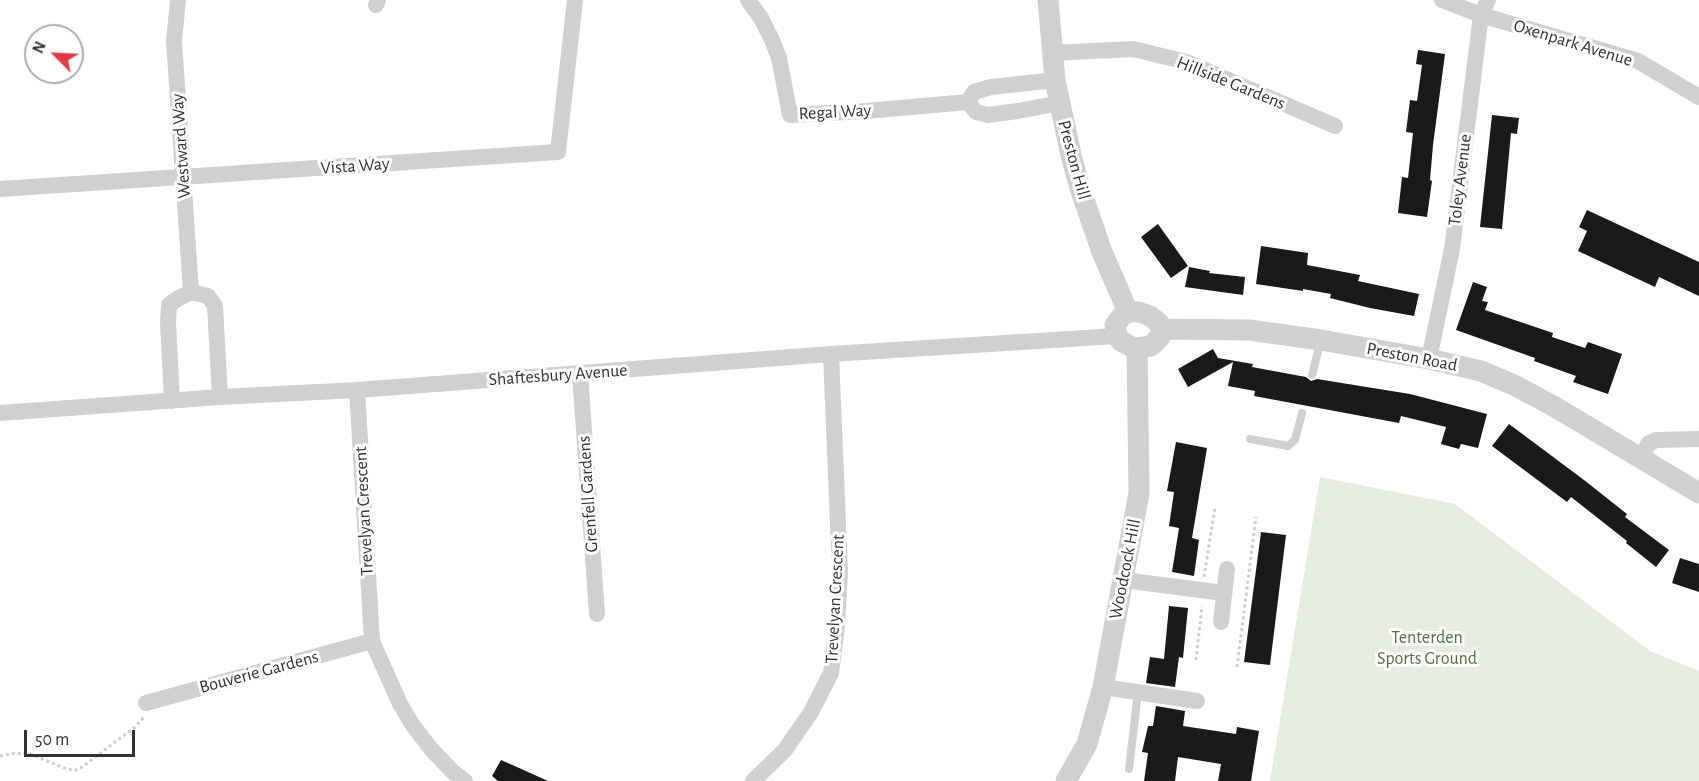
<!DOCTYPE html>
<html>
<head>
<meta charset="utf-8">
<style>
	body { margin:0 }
	#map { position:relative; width:1699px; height:781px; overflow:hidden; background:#fff; font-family:"Alegreya Sans",sans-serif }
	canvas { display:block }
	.north { position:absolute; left:24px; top:24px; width:60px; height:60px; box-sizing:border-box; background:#fff; border:2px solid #adadad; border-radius:50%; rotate:294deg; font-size:16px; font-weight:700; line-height:24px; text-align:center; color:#333 }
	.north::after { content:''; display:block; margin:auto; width:21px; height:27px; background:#e63946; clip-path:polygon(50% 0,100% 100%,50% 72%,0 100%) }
	.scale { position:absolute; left:24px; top:730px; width:111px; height:27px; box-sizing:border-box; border:3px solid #333; border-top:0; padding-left:8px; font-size:18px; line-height:21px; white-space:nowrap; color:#333; -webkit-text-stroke:4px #fff; paint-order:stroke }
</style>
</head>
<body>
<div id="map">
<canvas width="1699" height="781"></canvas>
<div class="north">N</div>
<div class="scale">50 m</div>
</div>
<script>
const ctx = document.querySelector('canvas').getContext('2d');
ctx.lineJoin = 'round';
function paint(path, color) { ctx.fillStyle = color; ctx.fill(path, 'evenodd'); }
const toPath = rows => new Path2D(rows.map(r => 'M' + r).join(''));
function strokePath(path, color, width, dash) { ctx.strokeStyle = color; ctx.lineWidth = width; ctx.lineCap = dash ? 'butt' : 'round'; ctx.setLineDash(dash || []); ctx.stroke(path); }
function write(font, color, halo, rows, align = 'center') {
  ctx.font = font + ' "Alegreya Sans",sans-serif'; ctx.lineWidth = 6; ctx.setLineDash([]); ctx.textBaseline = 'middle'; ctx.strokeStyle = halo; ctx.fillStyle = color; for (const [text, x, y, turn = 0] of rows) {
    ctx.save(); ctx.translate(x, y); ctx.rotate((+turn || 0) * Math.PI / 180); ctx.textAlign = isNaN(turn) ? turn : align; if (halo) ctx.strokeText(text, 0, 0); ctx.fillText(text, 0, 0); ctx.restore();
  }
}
paint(toPath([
	[1320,477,1455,504,1650,651,1699,671,1699,781,1270,781]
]), '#e6ecdf');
paint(toPath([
	[1418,50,1445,54,1433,145,1430,180,1432,181,1427,217,1398,213,1402,177,1408,178,1413,133,1406,132,1410,100,1417,101,1422,65,1416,64],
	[1492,115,1519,118,1517,134,1511,133,1502,229,1480,227],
	[1587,210,1699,262,1699,296,1659,277,1655,287,1578,251,1587,231,1579,227],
	[1158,224,1188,266,1171,278,1141,237],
	[1261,246,1308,253,1307,265,1360,275,1358,281,1419,294,1414,316,1370,308,1330,298,1331,294,1303,289,1303,291,1256,284],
	[1189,267,1210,271,1209,273,1245,277,1243,295,1185,287],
	[1473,282,1487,287,1482,301,1488,302,1485,310,1553,333,1552,337,1585,348,1588,342,1622,354,1608,394,1573,382,1576,376,1534,361,1535,358,1456,330],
	[1213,349,1218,358,1253,364,1252,367,1306,377,1311,381,1317,379,1410,394,1487,414,1478,448,1461,444,1459,449,1441,444,1446,427,1401,416,1399,423,1254,396,1255,391,1228,386,1233,362,1188,387,1178,369],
	[1509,424,1584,480,1627,514,1625,517,1669,550,1656,567,1626,543,1627,541,1571,497,1567,502,1492,446],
	[1176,442,1207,448,1192,538,1199,540,1194,576,1172,572,1179,528,1169,526,1174,492,1167,491],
	[1261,532,1286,535,1270,665,1244,662],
	[1680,558,1699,564,1699,592,1672,583],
	[1169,606,1188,608,1183,658,1179,657,1175,687,1146,683,1150,657,1164,659],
	[1156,706,1185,711,1183,726,1236,734,1237,727,1259,731,1251,781,1218,781,1221,764,1178,757,1175,781,1144,781,1148,753,1142,752,1148,726,1153,726],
	[501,760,517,767,548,781,498,781,492,776]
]), '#1a1a1a');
strokePath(toPath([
	[1204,577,1215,507],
	[1196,660,1202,606],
	[1237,667,1256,517],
	[0,756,15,753,30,754,67,769,78,770,135,727,144,717]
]), '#cdcdcd', 3, [3, 3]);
strokePath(toPath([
	[1312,375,1321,340],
	[1250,439,1288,446,1295,440,1302,413],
	[1129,769,1138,692]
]), '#d0d0d0', 8);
strokePath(toPath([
	[178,0,174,41,191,292],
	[748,0,761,18,772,40,779,58,790,115,866,111,968,102],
	[1442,0,1481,15,1638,61,1699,97],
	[376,5,378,0],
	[1052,53,1133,49,1187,62,1335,126],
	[1055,80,991,87,974,92,968,102,976,112,988,115,1018,111,1060,103],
	[0,189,558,152,575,0],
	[1429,359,1452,249,1481,15,1488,0],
	[580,374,597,614],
	[357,390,372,641,400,704,412,724,431,749,453,772,465,781],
	[172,401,168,322,169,305,177,299,191,292,208,296,215,306,220,397],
	[0,413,220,397,357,390,831,354,1117,336],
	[1641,459,1648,444,1656,440,1699,439],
	[1123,580,1224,593],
	[1221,622,1227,569],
	[1103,687,1197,701],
	[146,703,372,641],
	[753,781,785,750,811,712,831,673,837,626,840,572,831,354]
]), '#d0d0d0', 16);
strokePath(toPath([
	[1048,0,1055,80,1071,155,1080,188,1102,252,1128,312],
	[1128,312,1139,312,1150,316,1159,323,1161,329,1160,337,1151,346,1137,348,1130,346,1121,341,1117,336,1115,325,1122,316,1128,312],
	[1161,329,1249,330,1321,340,1429,359,1481,371,1516,386,1555,407,1699,493],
	[1066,781,1087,744,1103,687,1139,493,1137,348]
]), '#d0d0d0', 21);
write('18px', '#333', '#fff', [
	["Oxenpark Avenue",1573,43,17],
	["Hillside Gardens",1231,83,22],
	["Regal Way",835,112,-3],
	["Westward Way",181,146,-94],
	["Preston Hill",1074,160,75],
	["Vista Way",355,166,-4],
	["Toley Avenue",1460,180,-83],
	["Preston Road",1412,357,11],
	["Shaftesbury Avenue",558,375,-4],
	["Grenfell Gardens",588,494,-94],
	["Trevelyan Crescent",364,511,-93],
	["Woodcock Hill",1125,569,-79],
	["Trevelyan Crescent",835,599,-87],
	["Bouverie Gardens",259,672,-15]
]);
write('18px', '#56703f', '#fff', [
	["Tenterden",1427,638],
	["Sports Ground",1427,659]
]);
</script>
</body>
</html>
